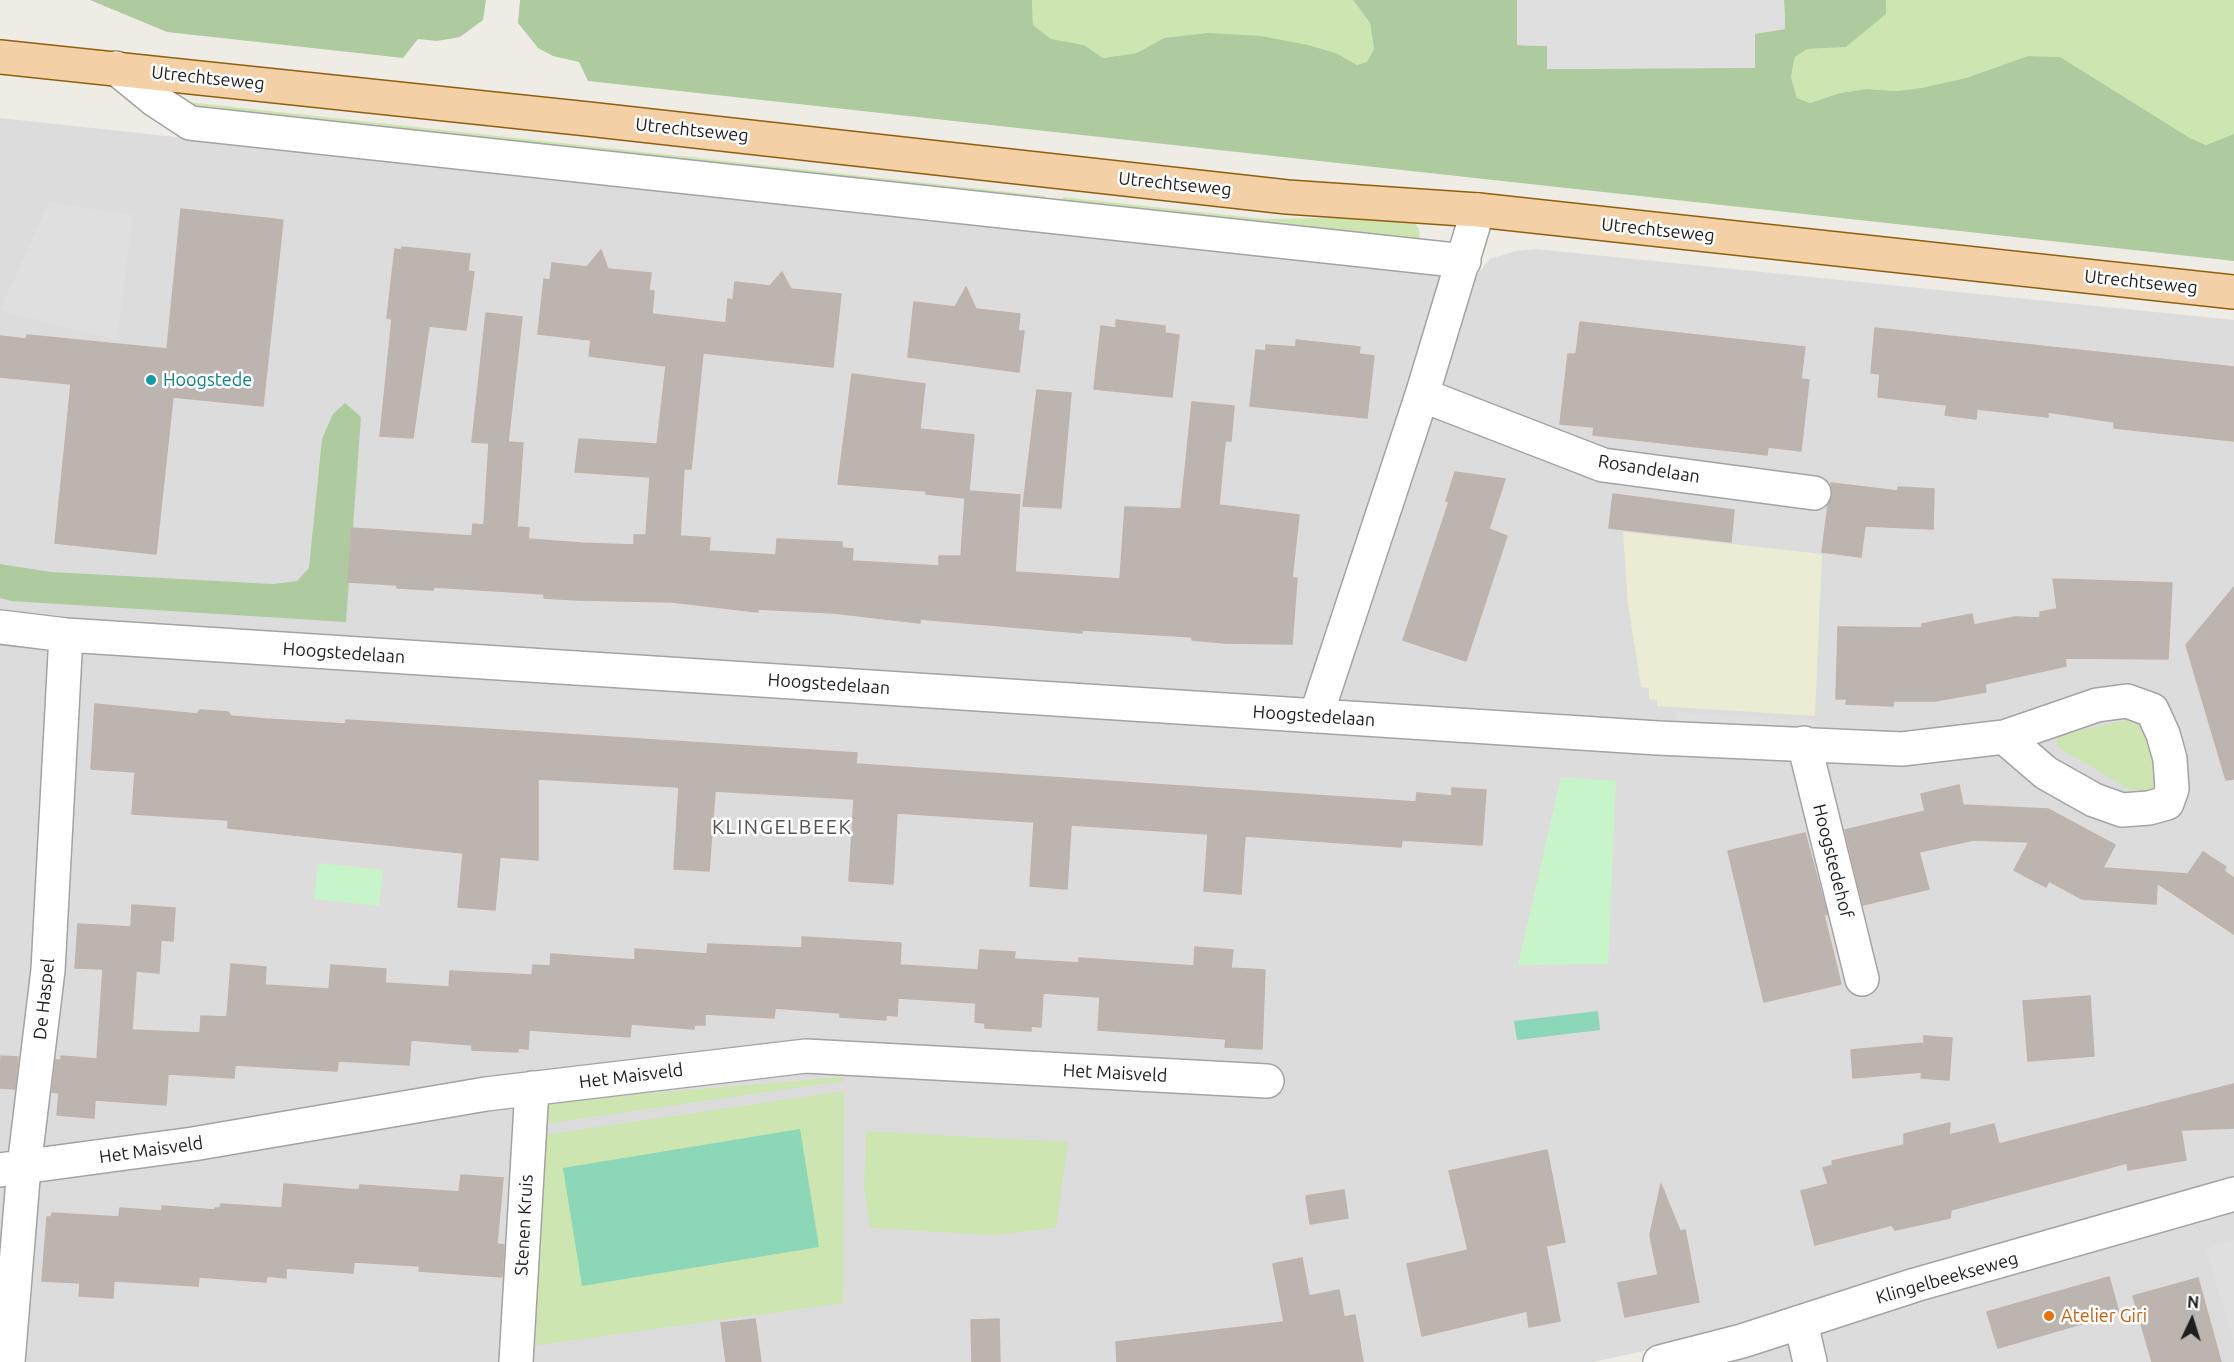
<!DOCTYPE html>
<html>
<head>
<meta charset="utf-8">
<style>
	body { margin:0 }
	#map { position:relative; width:2234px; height:1362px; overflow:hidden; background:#efece6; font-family:Ubuntu,sans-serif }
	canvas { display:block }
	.north { position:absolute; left:2162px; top:1290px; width:60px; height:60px; -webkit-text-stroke:4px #fff; paint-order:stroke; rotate:4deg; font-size:16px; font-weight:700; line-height:24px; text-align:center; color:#1f1f1f }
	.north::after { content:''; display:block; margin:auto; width:21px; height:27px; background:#1f1f1f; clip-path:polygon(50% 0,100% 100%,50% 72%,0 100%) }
</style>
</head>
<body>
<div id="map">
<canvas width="2234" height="1362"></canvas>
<div class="north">N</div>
</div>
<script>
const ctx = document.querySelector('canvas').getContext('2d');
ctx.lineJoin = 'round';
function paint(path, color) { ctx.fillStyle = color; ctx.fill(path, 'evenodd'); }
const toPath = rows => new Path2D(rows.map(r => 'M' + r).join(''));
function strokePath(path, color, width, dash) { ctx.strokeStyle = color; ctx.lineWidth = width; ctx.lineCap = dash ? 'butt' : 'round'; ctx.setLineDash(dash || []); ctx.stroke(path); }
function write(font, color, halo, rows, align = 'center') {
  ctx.font = font + ' Ubuntu,sans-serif'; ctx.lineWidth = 5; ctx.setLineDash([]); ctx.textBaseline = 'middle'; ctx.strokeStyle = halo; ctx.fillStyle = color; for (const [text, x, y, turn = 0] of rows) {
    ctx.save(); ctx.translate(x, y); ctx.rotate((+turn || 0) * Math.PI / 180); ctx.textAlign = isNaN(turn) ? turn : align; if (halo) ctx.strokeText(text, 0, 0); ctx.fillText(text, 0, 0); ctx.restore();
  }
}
paint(toPath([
	[0,118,1475,277,1490,259,1516,251,1536,249,2234,320,2234,1178,1686,1342,1593,1362,0,1362],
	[2234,1210,2234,1362,1725,1362,1868,1315,2195,1223]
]), '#dddcdc');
paint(toPath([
	[1623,532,1822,554,1815,716,1657,706,1657,700,1649,699,1649,688,1641,687,1628,604]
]), '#ebecd3');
paint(toPath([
	[1032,0,1353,0,1370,23,1374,49,1367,63,1357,65,1338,54,1164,38,1137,53,1103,58,1084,45,1051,39,1033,25],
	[1886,0,2234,0,2234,134,2206,145,2190,138,2059,57,2028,56,1966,78,1921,88,1897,91,1867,89,1840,93,1810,103,1797,98,1791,77,1795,57,1807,49,1846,47,1885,14],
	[188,102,1045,196,1045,202,187,109],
	[1063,197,1263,219,1326,218,1401,221,1415,224,1419,229,1420,242,1062,204],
	[2140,717,2156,767,2157,779,2153,791,2130,790,2058,747,2056,741,2061,735],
	[843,1077,844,1081,536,1125,547,1105,558,1101],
	[844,1091,843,1303,532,1346,536,1136],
	[866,1131,1068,1142,1056,1228,994,1235,870,1228,864,1188]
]), '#cce5b1');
paint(toPath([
	[90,0,486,0,483,20,460,37,437,41,418,39,403,58,167,32],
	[520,0,1032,0,1033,25,1051,39,1084,45,1103,58,1137,53,1164,38,1208,33,1261,36,1308,45,1338,54,1357,65,1367,62,1374,49,1370,23,1353,0,1517,0,1517,45,1547,46,1547,69,1755,67,1755,33,1785,29,1784,0,1886,0,1886,14,1846,47,1807,49,1795,57,1791,77,1797,98,1810,103,1840,93,1867,89,1897,91,1921,88,1966,78,2028,56,2060,57,2190,138,2206,145,2234,134,2234,261,588,81,579,62,553,56,538,48,518,23],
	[345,403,361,417,346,622,11,601,0,598,0,564,51,572,273,584,297,581,309,568,322,439,333,414]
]), '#adcb9f');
paint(toPath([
	[1561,777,1616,781,1608,964,1518,965],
	[318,863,383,870,379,906,314,899]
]), '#c7f5c9');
paint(toPath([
	[1598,1011,1600,1030,1517,1040,1514,1021],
	[800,1129,819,1247,582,1286,563,1168]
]), '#8bd7b7');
paint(toPath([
	[1517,0,1784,0,1785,29,1755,34,1755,68,1547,69,1547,46,1517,45],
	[49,202,133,215,117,340,0,310],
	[1676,712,1816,721,1815,738,1675,728],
	[2234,1239,2234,1338,2233,1338,2206,1249]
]), '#dfdfdf');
const building = toPath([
	[181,209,283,220,263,406,173,397,156,554,55,543,71,384,0,377,0,336,26,339,27,335,167,349,181,209],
	[402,247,470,254,468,271,474,272,466,330,429,326,413,438,380,436,392,319,387,318,395,249,401,250,402,247],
	[601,250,608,269,651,273,649,291,654,291,652,314,726,323,728,299,733,300,735,282,770,286,782,272,791,289,841,294,833,367,703,353,691,469,684,469,680,536,710,538,709,551,776,555,777,539,842,542,842,548,853,549,852,561,939,566,939,556,961,556,965,498,926,494,926,491,838,484,852,374,925,384,920,429,974,435,969,491,1020,495,1015,572,1120,579,1125,507,1181,509,1192,402,1234,406,1231,441,1225,441,1219,505,1299,515,1292,578,1297,578,1292,644,1225,643,1192,640,1192,637,1082,630,1082,633,920,619,920,623,834,613,758,609,758,612,672,602,577,600,544,598,544,594,434,587,433,590,397,588,397,585,348,582,352,528,472,536,473,524,484,525,489,443,472,442,486,313,522,317,508,442,523,443,517,527,529,528,528,539,580,543,634,545,634,535,646,535,650,477,575,472,579,439,657,444,666,366,589,356,591,340,538,334,544,279,550,280,552,263,587,267,601,250],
	[966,287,976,309,1020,314,1018,331,1024,331,1019,372,908,357,914,302,955,307,966,287],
	[1116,320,1165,326,1165,333,1179,335,1172,397,1094,389,1101,326,1116,328,1116,320],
	[1580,322,1805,347,1801,379,1809,380,1801,451,1768,447,1767,455,1593,435,1594,427,1560,424,1568,354,1576,354,1580,322],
	[1875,328,2234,367,2234,441,2114,428,2114,422,2048,412,2048,417,1977,409,1976,419,1945,415,1947,405,1878,397,1880,374,1871,373,1875,328],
	[1296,340,1360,347,1359,354,1374,356,1367,418,1250,406,1256,350,1266,351,1266,345,1296,347,1296,340],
	[1037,390,1071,393,1061,508,1023,506,1037,390],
	[1455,472,1505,479,1489,529,1507,536,1466,661,1403,640,1449,502,1446,501,1455,472],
	[1831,483,1898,491,1898,487,1934,489,1933,529,1865,526,1861,557,1822,552,1828,505,1833,495,1831,483],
	[1613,494,1734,510,1731,542,1609,528,1613,494],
	[2053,579,2172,583,2168,659,2065,658,2066,666,1985,684,1986,692,1935,701,1893,701,1893,706,1846,704,1847,699,1836,699,1838,627,1922,628,1922,624,1972,614,1974,625,2015,617,2040,618,2040,612,2057,609,2053,579],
	[2234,587,2234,779,2226,780,2186,645,2234,587],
	[95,704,197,714,200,710,228,712,231,716,266,719,346,724,346,720,857,753,856,764,1416,802,1417,793,1452,796,1452,788,1486,790,1482,845,1402,840,1401,847,1245,836,1241,894,1204,891,1208,834,1071,825,1067,889,1030,886,1034,822,897,813,893,884,849,881,854,799,715,791,709,871,674,869,679,787,538,779,538,860,500,857,495,910,458,907,463,853,228,828,228,820,132,814,135,772,91,769,95,704],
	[1959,785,1963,805,2048,809,2115,845,2103,868,2188,874,2203,852,2226,867,2224,871,2234,878,2234,934,2157,883,2156,904,2082,899,2049,881,2046,887,2014,870,2029,842,1973,840,1919,852,1929,889,1863,905,1845,830,1925,811,1921,794,1959,785],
	[1805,833,1827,914,1824,915,1841,984,1764,1002,1728,851,1805,833],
	[132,905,175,908,173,941,161,940,159,973,136,971,132,1030,200,1033,201,1016,227,1017,231,964,266,967,265,985,329,989,331,965,386,969,385,983,449,987,450,971,532,975,533,965,550,966,551,954,635,960,635,949,707,954,708,944,802,948,802,937,901,943,900,965,978,970,980,950,1015,952,1014,959,1079,963,1079,958,1194,966,1195,947,1233,950,1231,968,1265,970,1262,1049,1225,1047,1226,1039,1098,1030,1100,997,1043,993,1041,1027,1031,1026,1031,1031,985,1028,985,1023,975,1022,976,1003,898,998,897,1016,886,1015,886,1020,840,1017,840,1013,775,1008,774,1018,705,1014,705,1025,694,1025,694,1029,631,1024,630,1037,529,1030,528,1049,518,1048,518,1052,472,1050,472,1045,411,1040,409,1065,338,1061,337,1071,235,1065,234,1078,168,1074,166,1105,95,1100,94,1118,57,1115,59,1093,52,1092,56,1060,61,1060,61,1056,97,1059,103,969,75,968,78,924,131,927,132,905],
	[2090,996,2094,1056,2028,1061,2023,1001,2090,996],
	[1924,1036,1952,1038,1949,1080,1921,1078,1922,1072,1853,1078,1851,1050,1924,1043,1924,1036],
	[1,1056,18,1057,15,1089,0,1088,1,1056],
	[2234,1084,2234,1128,2181,1130,2186,1160,2128,1170,2127,1163,1951,1210,1950,1218,1895,1230,1892,1225,1815,1245,1801,1191,1828,1184,1823,1168,1833,1165,1832,1161,1904,1145,1904,1134,1950,1123,1949,1135,1994,1124,1999,1144,2234,1084],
	[1547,1150,1565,1242,1546,1246,1560,1321,1529,1327,1527,1311,1422,1336,1407,1264,1468,1250,1449,1171,1547,1150],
	[461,1175,503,1178,497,1244,504,1245,502,1277,419,1271,420,1266,354,1262,353,1273,286,1268,286,1278,267,1276,266,1282,199,1277,198,1286,114,1281,113,1298,79,1296,80,1283,42,1281,47,1217,51,1217,52,1213,119,1217,120,1208,162,1211,162,1206,215,1210,215,1208,220,1208,221,1204,282,1208,284,1184,359,1190,360,1185,459,1192,461,1175],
	[1661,1184,1680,1231,1685,1230,1699,1302,1625,1317,1618,1283,1658,1275,1650,1235,1661,1184],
	[1344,1190,1348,1218,1310,1224,1306,1196,1344,1190],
	[1302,1258,1309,1296,1339,1290,1344,1317,1355,1315,1363,1362,1117,1362,1116,1342,1284,1322,1273,1264,1302,1258],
	[2109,1277,2119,1313,1998,1348,1987,1312,2109,1277],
	[2198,1278,2221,1362,2152,1362,2133,1296,2198,1278],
	[755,1319,761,1362,726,1362,721,1323,755,1319],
	[999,1319,1000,1362,972,1362,971,1320,999,1319]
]);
paint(building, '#bcb5af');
strokePath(building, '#c0b3aa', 1.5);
const minor = toPath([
	[116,68,155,100,190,123,1464,261],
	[1422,395,1603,465,1814,493],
	[0,627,66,635,1658,738,1902,749,2004,737,2097,705,2127,701,2152,710,2163,734,2170,759,2172,789,2167,803,2149,808,2122,810,2094,800,2046,773,2004,737],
	[1316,716,1422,395,1478,210],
	[1804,743,1862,979],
	[0,1170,193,1144,486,1094,806,1056,1267,1081],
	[1801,1323,1810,1362],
	[8,1362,24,1167,48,970,66,635],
	[516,1362,532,1088],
	[1660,1362,1742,1341,1915,1285,2234,1194]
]);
const major = toPath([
	[0,57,588,119,1287,197,1478,210,2234,292]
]);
strokePath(minor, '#a3a3a3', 36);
strokePath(major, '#8e5f0d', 36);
strokePath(minor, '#fff', 33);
strokePath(major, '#f4d0a6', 33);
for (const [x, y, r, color] of [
	[151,380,6,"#0f9aa8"],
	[2049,1316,6,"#e8710a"]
]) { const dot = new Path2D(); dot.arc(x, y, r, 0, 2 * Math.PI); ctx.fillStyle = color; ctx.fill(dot); strokePath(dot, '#fff', 2); }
write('18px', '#1f1f1f', '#fff', [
	["Utrechtseweg",208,78,6],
	["Utrechtseweg",692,130,6],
	["Utrechtseweg",1175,184,6],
	["Utrechtseweg",1658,230,6],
	["Utrechtseweg",2141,282,6],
	["Rosandelaan",1649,469,9],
	["Hoogstedelaan",344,653,4],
	["Hoogstedelaan",829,684,4],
	["Hoogstedelaan",1314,716,4],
	["Hoogstedehof",1833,861,76],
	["De Haspel",44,999,-84],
	["Het Maisveld",1115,1073,3],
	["Het Maisveld",631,1076,-7],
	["Het Maisveld",151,1150,-8],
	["Stenen Kruis",524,1225,-87],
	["Klingelbeekseweg",1947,1278,-16]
]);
write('18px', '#0d838f', '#fff', [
	["Hoogstede",163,380]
], 'left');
write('18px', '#c56008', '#fff', [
	["Atelier Giri",2061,1316]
], 'left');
ctx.letterSpacing = '1.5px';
write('20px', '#525252', '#fff', [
	["KLINGELBEEK",782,827]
]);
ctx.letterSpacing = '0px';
</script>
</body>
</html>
